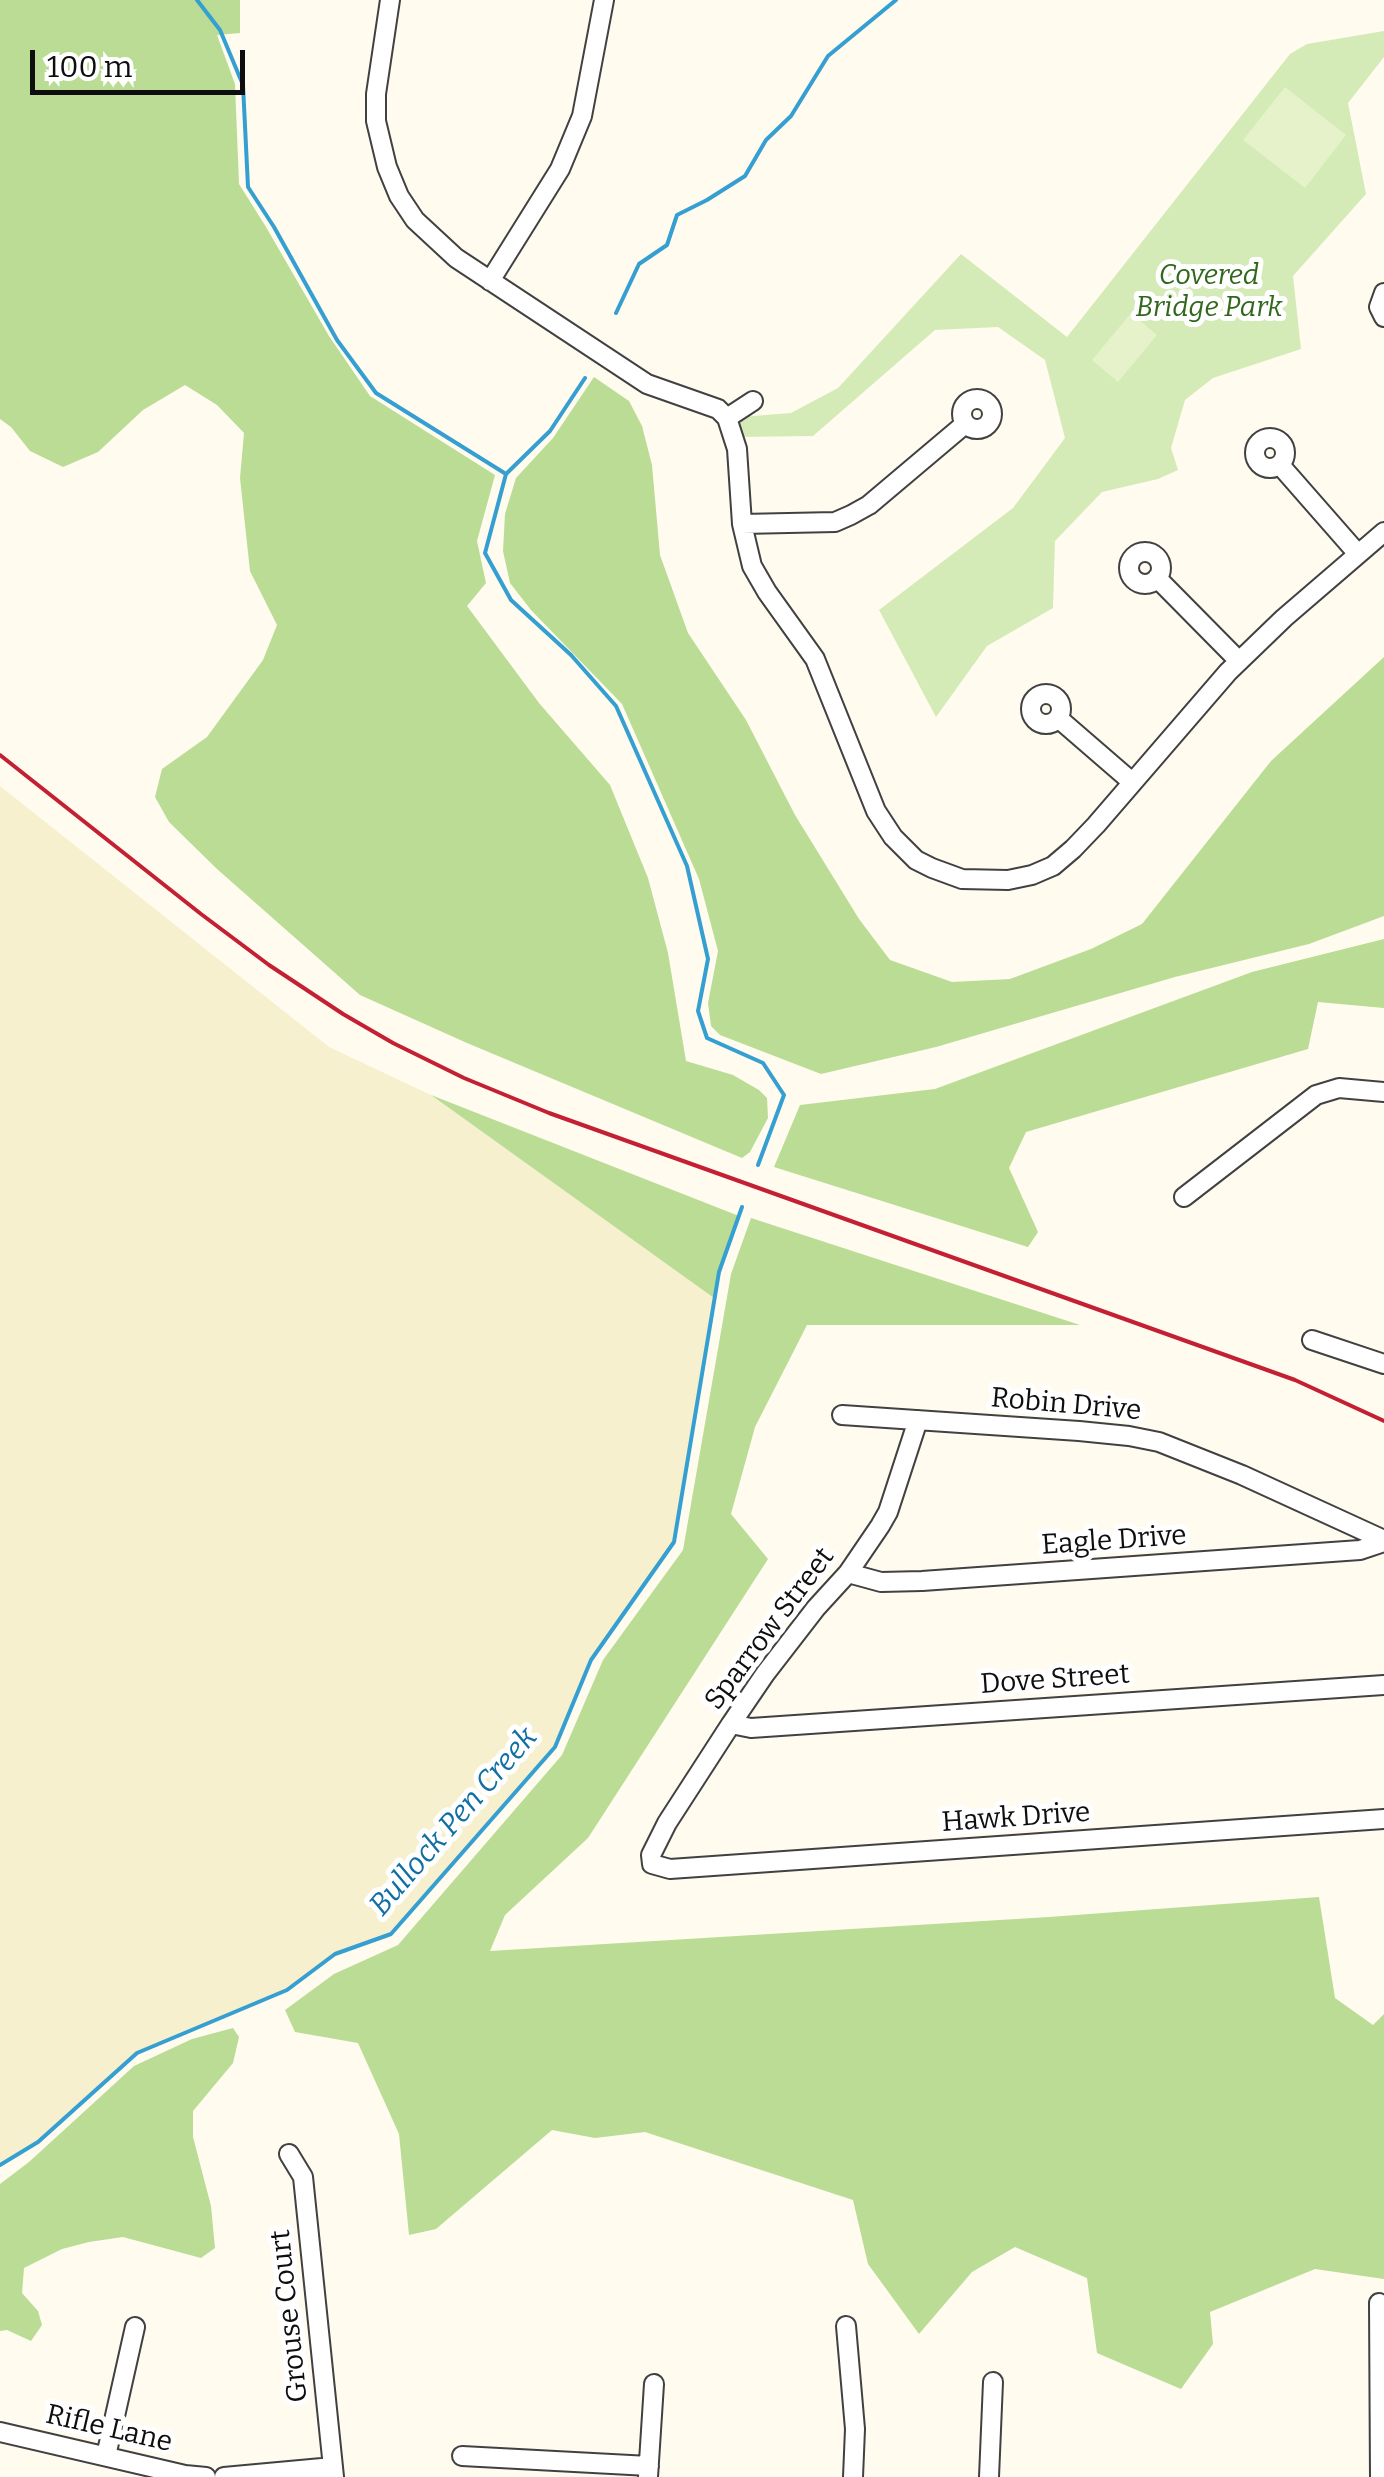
<!DOCTYPE html>
<html>
<head>
<meta charset="utf-8">
<style>
	body { margin:0 }
	#map { position:relative; width:1384px; height:2477px; overflow:hidden; background:#fffbef; font-family:Bitter,serif }
	canvas { display:block }
	.scale { position:absolute; left:30px; top:50px; width:215px; height:45px; box-sizing:border-box; border:5px solid #0e0e0e; border-top:0; padding-left:12px; font-size:30px; line-height:35px; white-space:nowrap; color:#0e0e0e; -webkit-text-stroke:8px #fff; paint-order:stroke }
</style>
</head>
<body>
<div id="map">
<canvas width="1384" height="2477"></canvas>
<div class="scale">100 m</div>
</div>
<script>
const ctx = document.querySelector('canvas').getContext('2d');
ctx.lineJoin = 'round';
function paint(path, color) { ctx.fillStyle = color; ctx.fill(path, 'evenodd'); }
const toPath = rows => new Path2D(rows.map(r => 'M' + r).join(''));
function strokePath(path, color, width, dash) { ctx.strokeStyle = color; ctx.lineWidth = width; ctx.lineCap = dash ? 'butt' : 'round'; ctx.setLineDash(dash || []); ctx.stroke(path); }
function write(font, color, halo, rows, align = 'center') {
  ctx.font = font + ' Bitter,serif'; ctx.lineWidth = 10; ctx.setLineDash([]); ctx.textBaseline = 'middle'; ctx.strokeStyle = halo; ctx.fillStyle = color; for (const [text, x, y, turn = 0] of rows) {
    ctx.save(); ctx.translate(x, y); ctx.rotate((+turn || 0) * Math.PI / 180); ctx.textAlign = isNaN(turn) ? turn : align; if (halo) ctx.strokeText(text, 0, 0); ctx.fillText(text, 0, 0); ctx.restore();
  }
}
paint(toPath([
	[0,786,329,1047,431,1095,714,1298,674,1542,591,1660,555,1747,391,1934,335,1954,287,1990,137,2053,38,2142,0,2165]
]), '#f6f0ce');
paint(toPath([
	[1384,31,1384,57,1348,103,1366,194,1293,276,1301,349,1213,378,1185,400,1171,448,1178,470,1158,479,1102,492,1055,541,1053,608,987,646,936,717,879,610,1013,508,1065,438,1045,360,998,327,935,330,813,436,734,437,727,418,791,413,838,388,961,254,1067,337,1290,54,1307,44]
]), '#d5ebb7');
paint(toPath([
	[0,0,240,0,240,33,217,35,235,84,239,184,266,227,329,336,370,396,495,475,477,541,486,583,467,606,539,703,610,785,648,878,668,953,686,1061,733,1075,759,1090,767,1098,768,1118,750,1152,742,1158,467,1043,360,995,217,869,169,822,155,797,162,769,207,737,263,660,277,625,250,571,240,478,244,433,217,405,185,385,143,410,98,452,63,467,30,451,11,427,0,419],
	[594,377,629,401,642,426,652,465,660,555,688,633,746,720,795,815,859,919,890,960,952,982,1010,979,1091,949,1142,924,1271,761,1384,657,1384,916,1309,944,1175,977,936,1047,821,1074,720,1035,711,1026,708,1003,718,951,699,879,622,704,531,610,510,583,503,551,505,514,516,478,553,438],
	[1384,939,1384,1008,1318,1002,1308,1049,1026,1132,1009,1168,1038,1232,1028,1247,774,1167,800,1105,935,1089,1252,972],
	[431,1095,739,1216,719,1272,714,1298],
	[751,1218,1080,1325,807,1325,755,1427,731,1514,768,1559,588,1838,505,1915,490,1951,1049,1917,1319,1897,1335,1998,1373,2025,1384,2014,1384,2279,1315,2269,1210,2312,1213,2344,1181,2389,1097,2353,1087,2278,1015,2247,972,2272,919,2334,868,2264,853,2200,645,2132,595,2138,552,2130,436,2229,409,2235,399,2134,358,2043,295,2032,285,2010,334,1974,398,1945,562,1755,603,1660,683,1550,731,1274],
	[233,2028,239,2037,233,2063,193,2111,193,2137,211,2206,215,2248,201,2258,123,2237,89,2242,62,2249,24,2268,22,2293,38,2311,42,2325,31,2341,7,2330,0,2331,0,2184,29,2162,134,2066,192,2039]
]), '#badc95');
paint(toPath([
	[1285,87,1346,135,1305,188,1243,140],
	[1131,313,1157,335,1118,382,1092,360]
]), '#e6f2c9');
strokePath(toPath([
	[197,0,220,30,243,85,248,187,274,227,337,340,376,393,506,474,485,553,511,600,571,655,616,706,687,866,708,959,698,1011,707,1038,763,1063,784,1095,758,1165],
	[616,313,639,264,667,245,677,215,707,200,745,176,766,140,791,116,828,56,896,0],
	[506,474,550,431,585,378],
	[0,2165,38,2142,137,2053,287,1990,335,1954,391,1934,555,1747,591,1660,674,1542,719,1272,742,1207]
]), '#369fd2', 4);
const minor = toPath([
	[390,0,376,94,376,121,387,167,399,196,415,220,456,258,647,384,718,409,727,418,737,449,742,524,752,566,767,592,815,659,876,811,893,837,916,860,932,868,962,879,1008,880,1032,875,1053,866,1073,849,1096,825,1228,672,1284,618,1384,532],
	[490,281,560,169,582,116,604,0],
	[1384,293,1379,307,1384,317],
	'962 414a15 15 0 1 1 30 0a15 15 0 1 1-30 0Z',
	[727,418,753,401],
	'1255 453a15 15 0 1 1 30 0a15 15 0 1 1-30 0Z',
	[1280,465,1358,554],
	[742,524,835,522,851,515,869,505,965,424],
	'1129 568a16 16 0 1 1 32 0a16 16 0 1 1-32 0Z',
	[1157,578,1239,661],
	'1031 709a15 15 0 1 1 30 0a15 15 0 1 1-30 0Z',
	[1058,718,1132,782],
	[1184,1197,1316,1095,1339,1088,1384,1092],
	[1312,1340,1384,1364],
	[842,1415,1079,1431,1129,1436,1159,1442,1242,1475,1384,1540],
	[918,1420,888,1512,880,1526,848,1573,816,1608,765,1674,731,1724,667,1823,651,1855,652,1864,670,1869,1384,1819],
	[848,1573,881,1582,922,1581,1360,1550,1384,1542],
	[731,1724,751,1728,1384,1685],
	[289,2154,303,2177,334,2477],
	[1379,2303,1380,2477],
	[846,2326,855,2429,853,2477],
	[0,2432,185,2475,206,2477],
	[106,2456,135,2327],
	[462,2456,649,2466],
	[224,2477,333,2467],
	[648,2477,654,2384],
	[989,2477,993,2382]
]);
strokePath(minor, '#414141', 22);
strokePath(minor, '#fff', 18);
strokePath(toPath([
	[0,755,201,914,269,965,343,1014,393,1043,464,1078,549,1113,1295,1380,1384,1421]
]), '#c32034', 4);
write('italic 28px', '#31681b', '#fff', [
	["Covered",1209,276],
	["Bridge Park",1209,308]
]);
write('28px', '#0e0e0e', '#fff', [
	["Robin Drive",1066,1405,5],
	["Eagle Drive",1114,1541,-4],
	["Sparrow Street",770,1629,-53],
	["Dove Street",1055,1680,-4],
	["Hawk Drive",1016,1818,-4],
	["Grouse Court",290,2316,-96],
	["Rifle Lane",109,2429,13]
]);
write('italic 30px', '#126fa4', '#fff', [
	["Bullock Pen Creek",454,1822,-49]
]);
</script>
</body>
</html>
